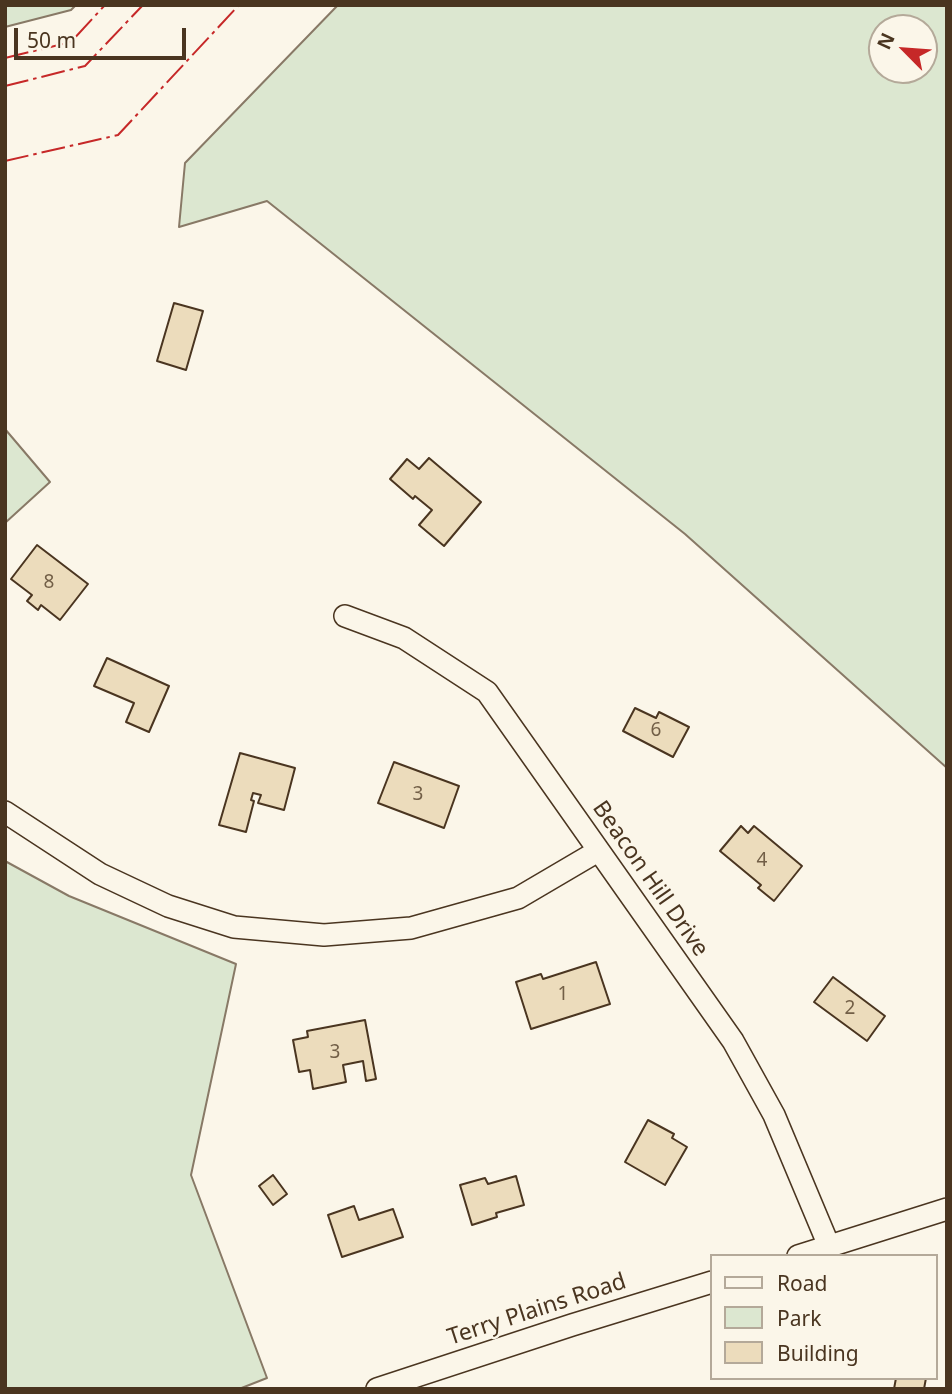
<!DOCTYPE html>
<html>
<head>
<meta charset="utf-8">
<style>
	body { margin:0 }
	#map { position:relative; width:952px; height:1394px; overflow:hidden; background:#fbf6e9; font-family:"Noto Sans",sans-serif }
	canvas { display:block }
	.frame { position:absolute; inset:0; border:7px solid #4a3520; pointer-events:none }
	.legend { position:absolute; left:710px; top:1254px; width:228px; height:126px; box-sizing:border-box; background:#fbf6e9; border:2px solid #b4a999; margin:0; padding:9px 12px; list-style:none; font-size:21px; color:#4a3520 }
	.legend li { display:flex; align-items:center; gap:14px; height:35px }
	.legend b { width:35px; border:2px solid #b4a999 }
	.north { position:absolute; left:868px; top:14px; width:70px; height:70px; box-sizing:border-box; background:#fbf6e9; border:2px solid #b4a999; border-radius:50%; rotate:295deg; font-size:19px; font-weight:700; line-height:28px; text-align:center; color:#4a3520 }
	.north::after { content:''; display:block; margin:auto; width:24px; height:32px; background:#c62828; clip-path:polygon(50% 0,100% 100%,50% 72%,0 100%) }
	.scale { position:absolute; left:14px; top:28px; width:172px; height:32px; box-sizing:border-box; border:4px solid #4a3520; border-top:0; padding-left:9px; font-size:21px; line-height:24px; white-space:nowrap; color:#4a3520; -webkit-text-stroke:5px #fbf6e9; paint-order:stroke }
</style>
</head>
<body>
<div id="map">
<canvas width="952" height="1394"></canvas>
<div class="frame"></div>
<ul class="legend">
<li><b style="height:9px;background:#fbf6e9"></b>Road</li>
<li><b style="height:19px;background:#dce7d0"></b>Park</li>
<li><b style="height:19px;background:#ecdcbc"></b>Building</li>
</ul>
<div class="north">N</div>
<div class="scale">50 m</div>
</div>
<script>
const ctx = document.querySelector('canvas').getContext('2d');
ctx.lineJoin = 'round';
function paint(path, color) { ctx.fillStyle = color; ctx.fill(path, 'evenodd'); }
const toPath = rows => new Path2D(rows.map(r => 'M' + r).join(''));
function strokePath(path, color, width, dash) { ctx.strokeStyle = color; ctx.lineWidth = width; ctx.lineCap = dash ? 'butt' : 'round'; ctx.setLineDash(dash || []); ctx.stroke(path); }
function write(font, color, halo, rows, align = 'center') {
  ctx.font = font + ' "Noto Sans",sans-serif'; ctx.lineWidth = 5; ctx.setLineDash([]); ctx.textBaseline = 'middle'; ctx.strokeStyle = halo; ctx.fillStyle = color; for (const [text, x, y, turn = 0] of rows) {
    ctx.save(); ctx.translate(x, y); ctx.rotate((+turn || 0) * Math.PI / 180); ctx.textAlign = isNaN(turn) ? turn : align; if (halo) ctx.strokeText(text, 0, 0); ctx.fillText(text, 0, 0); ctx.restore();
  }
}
const green = toPath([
	[5,5,76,5,71,10,5,27,5,5],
	[338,5,947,5,947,768,685,534,267,201,179,227,185,163,338,5],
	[882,28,924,28,924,70,882,70,882,28],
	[5,429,50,482,5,523,5,429],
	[5,861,69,896,236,964,191,1175,267,1378,239,1389,5,1389,5,861]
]);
paint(green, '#dce7d0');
strokePath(green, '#887966', 2);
const building = toPath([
	[174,303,203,311,186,370,157,361,174,303],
	[429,458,481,502,444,546,419,525,432,510,415,496,413,499,390,479,407,459,419,469,429,458],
	[37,545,88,584,60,620,41,605,38,610,27,601,32,595,11,579,37,545],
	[107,658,169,686,149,732,126,722,134,703,94,686,107,658],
	[635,708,656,718,659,712,689,727,673,757,623,731,635,708],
	[240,753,295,768,284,810,258,803,261,795,253,793,251,800,254,801,246,832,219,825,240,753],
	[394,762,459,786,444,828,378,803,394,762],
	[741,826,748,833,754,826,802,866,774,901,758,888,761,885,720,851,741,826],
	[596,962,610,1004,531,1029,516,982,541,974,543,979,596,962],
	[833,977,885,1016,867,1041,814,1002,833,977],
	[365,1020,376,1079,366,1081,363,1061,343,1065,346,1082,313,1089,310,1070,299,1072,293,1040,308,1037,307,1031,365,1020],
	[648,1120,674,1134,672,1138,687,1147,665,1185,625,1162,648,1120],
	[273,1175,287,1194,273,1205,259,1186,273,1175],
	[516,1176,524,1205,496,1213,497,1217,472,1225,460,1185,485,1178,488,1184,516,1176],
	[354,1206,359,1220,393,1209,403,1237,342,1257,328,1215,354,1206],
	[896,1378,926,1378,924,1389,894,1389,896,1378]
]);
paint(building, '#ecdcbc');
strokePath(building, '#4a3520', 2);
const minor = toPath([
	[345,616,404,638,487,692,733,1041,774,1115,829,1246],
	[5,812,100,874,168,906,234,927,324,935,411,928,518,898,598,851],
	[798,1256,947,1209],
	[377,1389,572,1325,712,1282]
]);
strokePath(minor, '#4a3520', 24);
strokePath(minor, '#fbf6e9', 21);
strokePath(toPath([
	[5,58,71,42,105,5],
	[5,86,85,66,143,5],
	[5,161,118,135,239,5]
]), '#c62828', 2, [24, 5, 3.5, 5]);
write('19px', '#725f47', null, [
	["8",49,583],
	["6",656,731],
	["3",418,795],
	["4",762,861],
	["1",563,995],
	["2",850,1009],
	["3",335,1053]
]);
write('23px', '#4a3520', '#fbf6e9', [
	["Beacon Hill Drive",650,879,55],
	["Terry Plains Road",537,1310,-18]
]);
</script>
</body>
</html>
